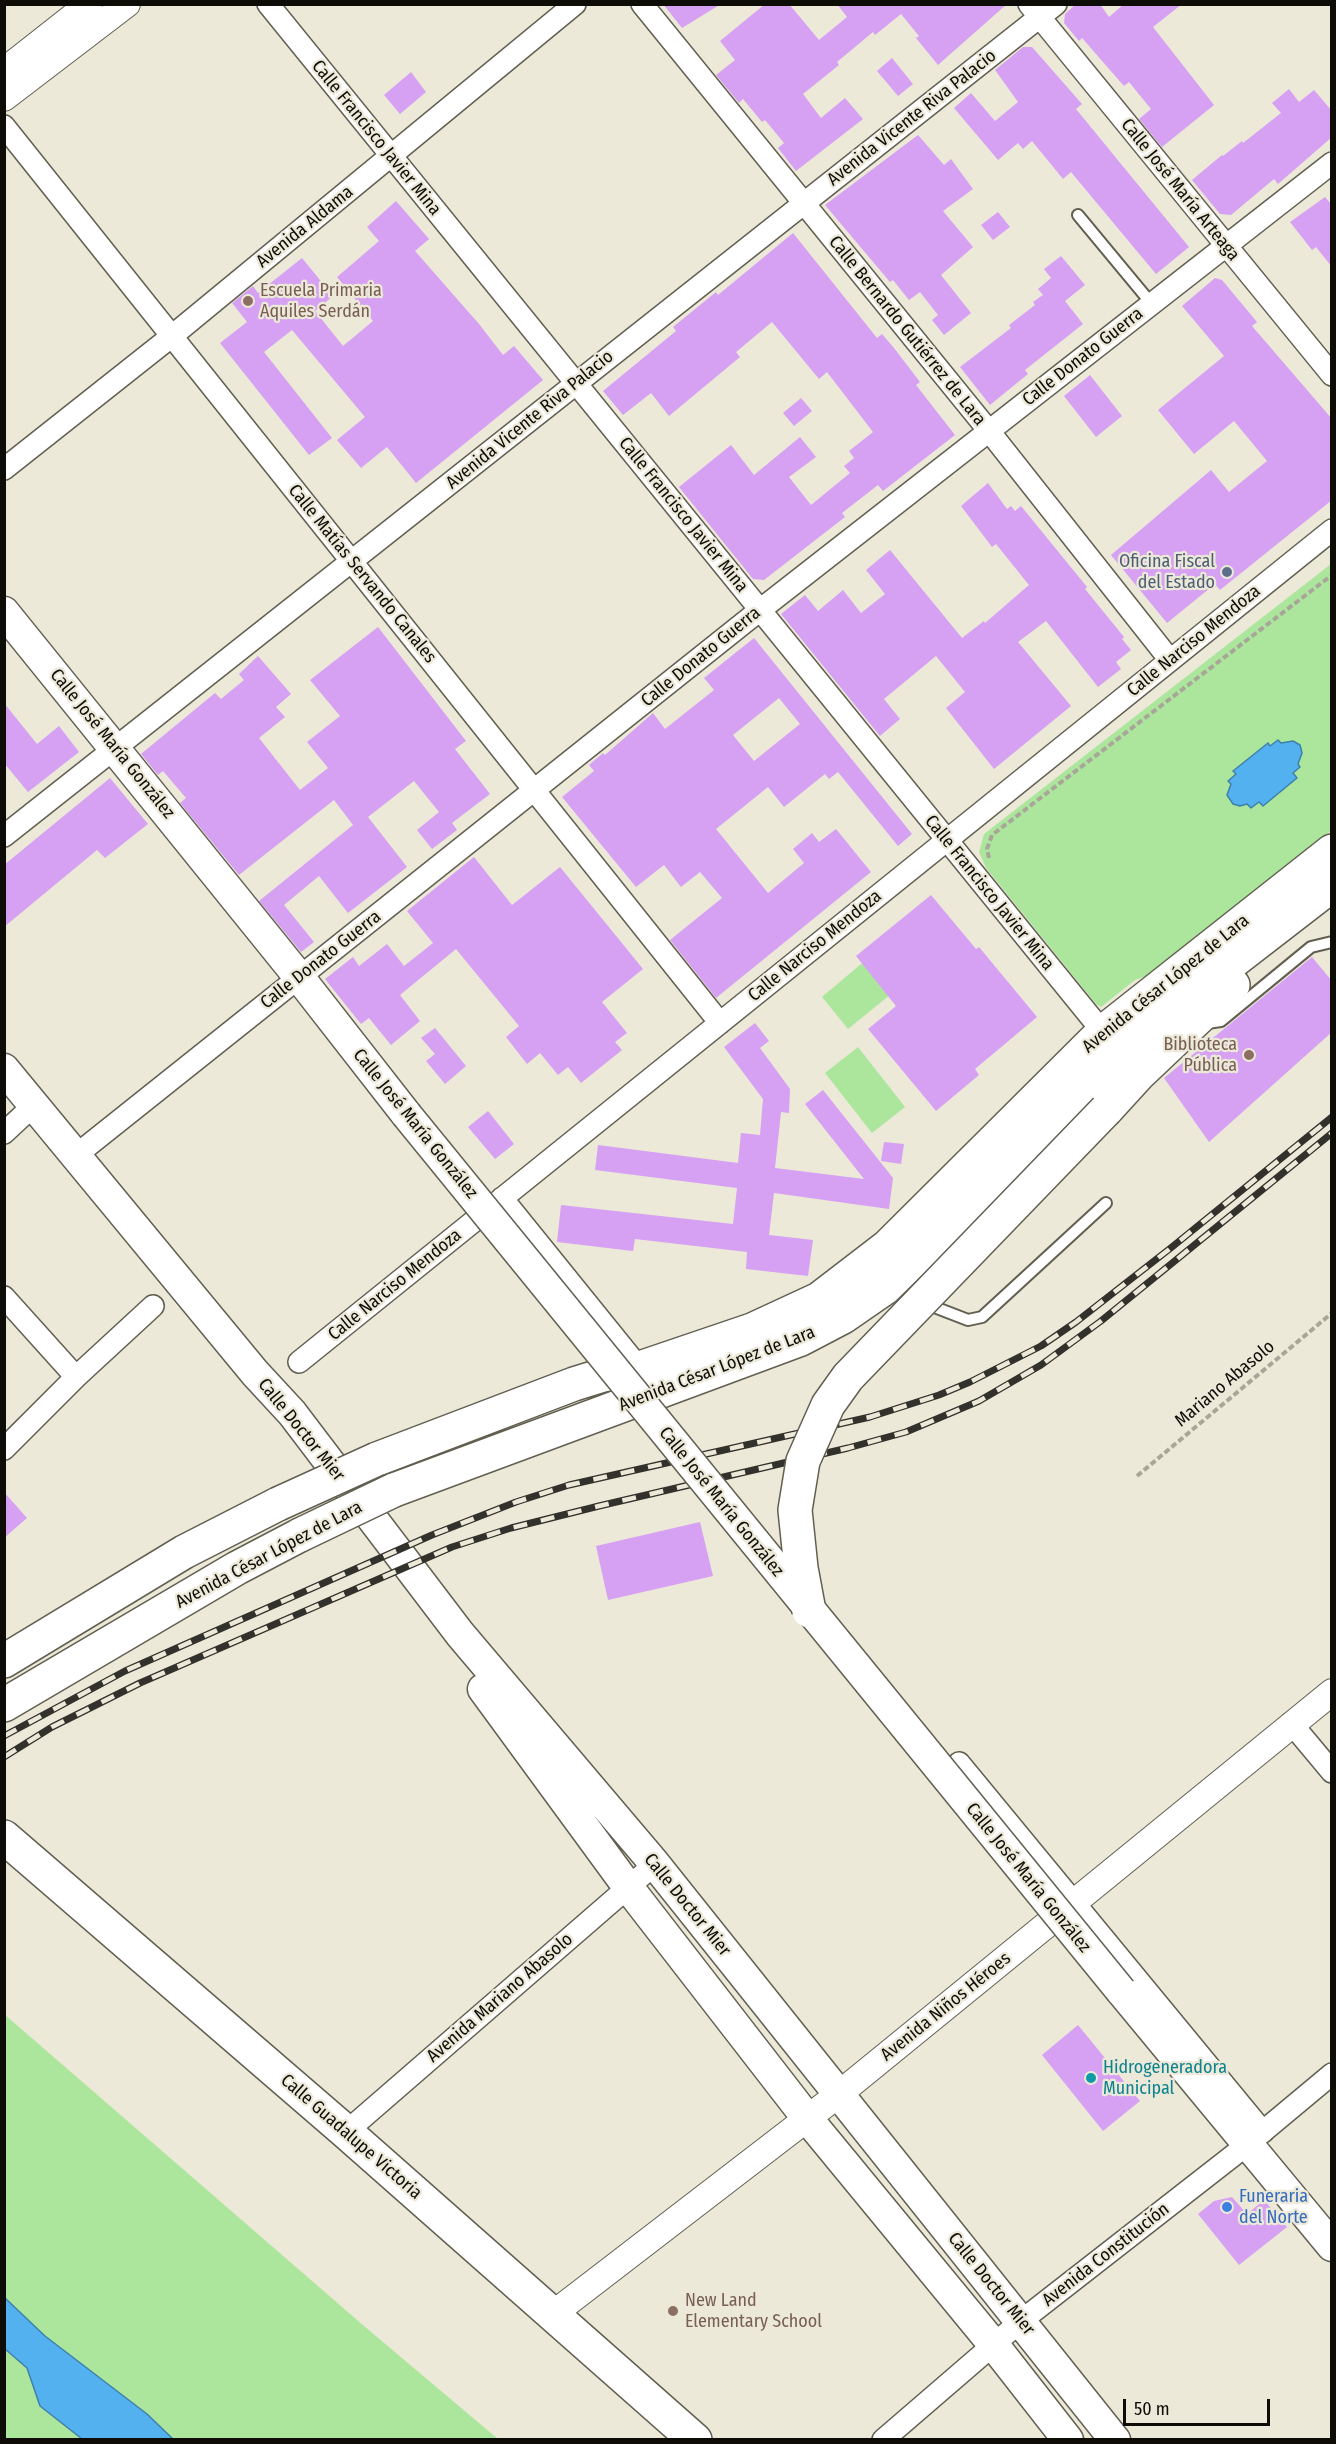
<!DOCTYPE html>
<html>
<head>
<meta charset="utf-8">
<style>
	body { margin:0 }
	#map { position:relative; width:1336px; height:2444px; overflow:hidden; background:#ece9d9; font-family:"Fira Sans Condensed",sans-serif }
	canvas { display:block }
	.frame { position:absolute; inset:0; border:6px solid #0d0c07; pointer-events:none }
	.scale { position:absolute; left:1123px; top:2399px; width:147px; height:27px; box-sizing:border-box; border:3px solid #0d0c07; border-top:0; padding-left:8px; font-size:18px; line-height:21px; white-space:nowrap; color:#0d0c07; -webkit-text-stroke:4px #ece9d9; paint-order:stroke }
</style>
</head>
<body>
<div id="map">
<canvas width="1336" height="2444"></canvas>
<div class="frame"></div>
<div class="scale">50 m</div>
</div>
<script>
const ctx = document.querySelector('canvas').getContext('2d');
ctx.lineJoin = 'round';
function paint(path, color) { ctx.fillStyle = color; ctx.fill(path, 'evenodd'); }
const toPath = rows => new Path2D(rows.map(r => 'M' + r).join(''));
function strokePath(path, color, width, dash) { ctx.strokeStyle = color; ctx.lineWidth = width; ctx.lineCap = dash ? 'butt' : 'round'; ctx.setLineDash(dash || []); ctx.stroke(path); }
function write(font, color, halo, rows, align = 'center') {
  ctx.font = font + ' "Fira Sans Condensed",sans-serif'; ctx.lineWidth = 4.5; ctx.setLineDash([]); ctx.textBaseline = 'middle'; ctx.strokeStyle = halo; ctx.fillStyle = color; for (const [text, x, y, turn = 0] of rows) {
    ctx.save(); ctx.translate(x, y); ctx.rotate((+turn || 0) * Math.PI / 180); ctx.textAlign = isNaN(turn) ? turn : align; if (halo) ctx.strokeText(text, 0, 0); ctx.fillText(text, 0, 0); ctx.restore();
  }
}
paint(toPath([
	[1331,564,1331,831,1316,841,1163,970,1135,980,1101,1007,1096,1004,986,868,979,852,984,834],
	[880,948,907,981,848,1029,822,997],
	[858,1047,905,1107,872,1133,825,1073],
	[4,2014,364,2326,498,2439,173,2439,147,2414,45,2336,5,2298],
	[4,2349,27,2368,40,2406,82,2439,5,2439]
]), '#ace69d');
const water = toPath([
	[1278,740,1281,743,1293,741,1300,745,1302,753,1298,764,1300,767,1293,773,1297,778,1263,806,1259,802,1251,808,1247,804,1240,806,1233,804,1227,795,1231,784,1228,781,1236,774,1233,771,1268,743,1270,746,1278,740],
	[5,2298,45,2336,147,2414,173,2439,82,2439,40,2406,27,2368,5,2349,5,2298]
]);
paint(water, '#53b1ef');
strokePath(water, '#3e80a9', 1.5);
paint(toPath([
	[663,4,721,4,682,28],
	[765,4,789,4,819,40,847,17,837,4,1007,4,938,65,916,38,919,36,901,14,875,35,873,32,837,62,839,65,803,94,821,118,845,98,863,119,796,171,778,148,784,143,765,120,762,122,743,99,739,103,716,75,735,60,720,41],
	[1076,4,1100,4,1109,17,1124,4,1182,4,1153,27,1214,105,1162,147,1139,119,1151,109,1129,82,1124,86,1082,38,1079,41,1064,23,1065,14],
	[1023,47,1032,47,1082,104,1076,109,1189,247,1156,274,1071,172,1063,179,1032,141,1023,149,1018,143,998,160,954,108,971,93,995,121,1018,102,995,70],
	[892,58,913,84,898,96,877,71],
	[411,72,426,92,400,114,384,95],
	[1289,89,1299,102,1314,90,1332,111,1332,137,1278,184,1274,179,1231,215,1220,214,1192,180,1222,155,1223,156,1242,141,1243,143,1281,113,1272,103],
	[918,135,944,165,951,159,973,189,943,211,973,247,941,275,971,313,944,335,932,320,938,315,920,292,909,300,893,280,890,282,825,205],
	[1325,197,1332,205,1332,267,1316,247,1312,250,1290,222],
	[396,201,429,239,415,251,479,324,503,355,514,346,543,380,416,483,387,447,361,468,337,440,365,417,292,330,264,352,332,438,309,455,220,343,247,322,232,303,253,286,258,293,302,258,333,296,315,311,343,346,373,321,337,277,379,241,367,227],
	[998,212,1010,227,993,240,981,225],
	[793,233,877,338,882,334,894,348,920,382,916,385,955,435,883,491,878,485,842,513,845,517,764,580,753,579,679,487,731,445,754,475,800,437,816,457,789,477,811,505,850,473,844,466,854,458,849,451,873,432,827,372,819,379,772,322,736,352,740,357,669,416,651,393,623,415,603,391,676,331,673,327,716,292,718,295],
	[1061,256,1085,285,1065,301,1083,324,1025,370,1028,374,990,405,960,367,1011,328,1009,325,1035,305,1033,302,1043,295,1038,289,1051,278,1044,269],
	[1215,278,1222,280,1257,322,1252,326,1332,419,1332,500,1220,590,1215,584,1167,623,1111,555,1211,470,1229,492,1267,461,1234,421,1194,454,1158,410,1224,356,1182,306],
	[1090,375,1122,416,1096,437,1064,396],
	[801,398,812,411,794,426,783,413],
	[988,483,1007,509,1011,506,1015,511,1021,506,1087,587,1085,589,1124,637,1122,639,1131,650,1116,662,1121,669,1098,687,1046,621,1018,642,1071,706,994,769,946,708,965,692,936,656,884,699,900,719,880,736,781,614,805,595,818,611,843,590,861,613,885,594,866,570,890,550,962,638,984,621,985,623,1029,585,996,544,992,547,961,506],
	[378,627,466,741,455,749,490,794,452,823,457,830,432,849,417,830,439,812,414,781,368,817,407,867,348,913,319,876,284,905,314,942,301,952,259,901,353,825,334,800,239,875,180,803,186,798,163,771,158,775,141,754,215,693,221,699,244,680,239,674,258,656,291,694,276,707,285,717,259,738,300,790,328,768,307,742,340,716,310,680],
	[754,638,912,834,898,846,838,772,829,779,825,774,784,807,768,787,716,829,768,893,804,863,793,849,812,833,819,842,836,829,871,872,716,998,670,940,722,898,700,872,681,887,664,865,636,887,562,797,594,771,589,765,603,753,605,755,653,713,665,729,714,690,704,678],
	[779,698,800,724,754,761,733,735],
	[4,703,37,744,59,726,79,752,28,792,4,763],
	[110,778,148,824,105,858,97,850,4,927,4,865],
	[474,857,512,905,560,867,643,969,602,1002,627,1033,615,1042,622,1050,581,1083,568,1067,558,1075,540,1053,527,1064,506,1037,519,1026,456,949,400,995,420,1021,391,1045,369,1018,361,1024,325,979,353,957,359,966,387,944,404,966,433,943,407,911],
	[931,895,976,949,979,947,1037,1017,975,1069,979,1075,936,1111,868,1029,896,1006,856,956],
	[1312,957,1332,981,1332,1032,1209,1142,1164,1078],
	[755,1023,769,1041,760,1048,790,1089,789,1113,781,1112,775,1168,864,1179,805,1104,823,1090,893,1178,889,1209,774,1193,769,1235,813,1240,808,1276,746,1269,747,1252,635,1239,633,1251,557,1242,561,1205,733,1224,737,1188,595,1170,598,1145,738,1163,741,1133,760,1135,763,1099,724,1047],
	[435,1028,466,1066,445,1084,426,1061,435,1054,421,1038],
	[488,1111,514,1144,495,1159,468,1127],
	[884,1142,904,1144,901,1164,881,1161],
	[4,1492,27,1518,4,1538],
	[700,1522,713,1576,608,1600,596,1546],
	[1078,2025,1140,2101,1103,2131,1042,2055],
	[1232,2197,1247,2214,1264,2200,1287,2227,1239,2265,1198,2214,1214,2201]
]), '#d6a0f3');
const service = toPath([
	[1078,215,1151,303],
	[1207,1023,1221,1021,1311,947,1332,942],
	[924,1303,968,1320,982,1317,1106,1203]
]);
const minor = toPath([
	[268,4,1111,1042],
	[642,4,989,431,1170,660],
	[1029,4,1332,375],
	[4,126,720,1023],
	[4,469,172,336,575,4],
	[4,836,1056,4],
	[4,1133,33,1106],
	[75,1156,760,610,1332,163],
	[502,1198,645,1375],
	[4,1297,76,1377],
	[299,1362,1332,530],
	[4,1449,76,1377,153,1306],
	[1291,1723,1332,1772],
	[959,1763,1263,2132],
	[346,2132,655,1864],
	[883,2440,1021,2321,1248,2144,1332,2074]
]);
const tertiary = toPath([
	[4,71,89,4],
	[4,98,127,4],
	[553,2314,839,2094,1332,1692]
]);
const secondary = toPath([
	[4,612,299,977,406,1114],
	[4,1069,255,1373,292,1413,460,1634,655,1864,1115,2440],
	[483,1689,628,1887,807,2118,993,2344,1068,2440],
	[1121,1991,1332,2246]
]);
const primary = toPath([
	[1106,1110,1138,1075,1233,985],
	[377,1459,574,1384,603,1375,640,1368,752,1330,819,1299,888,1246,1103,1032,1332,851],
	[394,1490,801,1339,843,1317,885,1288,995,1181,1120,1054,1182,1001,1332,885],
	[4,1661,184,1552,278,1504],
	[4,1705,237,1568,300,1535],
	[4,1837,346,2132,695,2440]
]);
strokePath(service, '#625f51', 14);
strokePath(minor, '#625f51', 24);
strokePath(tertiary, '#625f51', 28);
strokePath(secondary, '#625f51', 33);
strokePath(primary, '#625f51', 36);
strokePath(toPath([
	[989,858,987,849,992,835,1332,575],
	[1137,1476,1332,1313]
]), '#a8a699', 4, [6, 3]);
strokePath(service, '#fff', 10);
strokePath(minor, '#fff', 21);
strokePath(tertiary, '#fff', 26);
strokePath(secondary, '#fff', 30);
strokePath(primary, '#fff', 33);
const rail = toPath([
	[4,1736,125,1671,432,1535,516,1502,569,1485,870,1417,939,1395,970,1382,1041,1346,1076,1322,1172,1247,1332,1117],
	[4,1757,52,1727,140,1683,452,1547,511,1528,599,1506,848,1448,906,1432,979,1401,1041,1365,1101,1321,1332,1133]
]);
strokePath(rail, '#33312b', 7);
strokePath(rail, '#ece9d9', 4.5, [14]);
const secondaryBridge = toPath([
	[406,1114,1121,1991]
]);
const primaryBridge = toPath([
	[278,1504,377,1459],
	[300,1535,394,1490],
	[809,1611,801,1568,795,1510,803,1461,828,1405,848,1377,1106,1110]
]);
strokePath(secondaryBridge, '#625f51', 33, []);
strokePath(primaryBridge, '#625f51', 36, []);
strokePath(secondaryBridge, '#fff', 30);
strokePath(primaryBridge, '#fff', 33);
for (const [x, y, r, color] of [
	[248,301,6,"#8d6e63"],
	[1227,572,6,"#5c6f8a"],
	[1249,1055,6,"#8d6e63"],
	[1091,2078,6,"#0f9aa8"],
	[1227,2207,6,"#3f7fe0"],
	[673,2311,6,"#8d6e63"]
]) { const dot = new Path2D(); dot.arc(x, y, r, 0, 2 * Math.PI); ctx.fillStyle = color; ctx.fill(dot); strokePath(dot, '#ece9d9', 2); }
write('18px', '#0d0c07', '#ece9d9', [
	["Avenida Vicente Riva Palacio",912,118,-38],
	["Calle Francisco Javier Mina",376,138,51],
	["Calle José María Arteaga",1180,190,51],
	["Avenida Aldama",305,227,-39],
	["Calle Bernardo Gutiérrez de Lara",907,331,51],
	["Calle Donato Guerra",1083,357,-38],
	["Avenida Vicente Riva Palacio",530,420,-39],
	["Calle Francisco Javier Mina",683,515,51],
	["Calle Matías Servando Canales",362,574,51],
	["Calle Narciso Mendoza",1194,641,-39],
	["Calle Donato Guerra",701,657,-39],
	["Calle José María González",112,744,51],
	["Calle Francisco Javier Mina",989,893,51],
	["Calle Narciso Mendoza",815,946,-39],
	["Calle Donato Guerra",321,960,-38],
	["Avenida César López de Lara",1166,984,-39],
	["Calle José María González",415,1124,51],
	["Calle Narciso Mendoza",395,1285,-39],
	["Avenida César López de Lara",717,1369,-21],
	["Mariano Abasolo",1225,1384,-40],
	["Calle Doctor Mier",301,1430,51],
	["Calle José María González",721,1502,51],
	["Avenida César López de Lara",269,1555,-28],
	["Calle José María González",1028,1878,51],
	["Calle Doctor Mier",687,1905,51],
	["Avenida Mariano Abasolo",500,1998,-41],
	["Avenida Niños Héroes",946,2007,-39],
	["Calle Guadalupe Victoria",351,2137,41],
	["Avenida Constitución",1106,2255,-38],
	["Calle Doctor Mier",991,2284,51]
]);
write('18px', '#785e54', '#ece9d9', [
	["Escuela Primaria",260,291],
	["Aquiles Serdán",260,312],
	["Biblioteca",1237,1045,"right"],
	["Pública",1237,1066,"right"],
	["New Land",685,2301],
	["Elementary School",685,2322]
], 'left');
write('18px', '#4e5e75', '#ece9d9', [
	["Oficina Fiscal",1215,562],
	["del Estado",1215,583]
], 'right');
write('18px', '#0d838f', '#ece9d9', [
	["Hidrogeneradora",1103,2068],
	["Municipal",1103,2089]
], 'left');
write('18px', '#366cbe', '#ece9d9', [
	["Funeraria",1239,2197],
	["del Norte",1239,2218]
], 'left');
</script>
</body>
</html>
